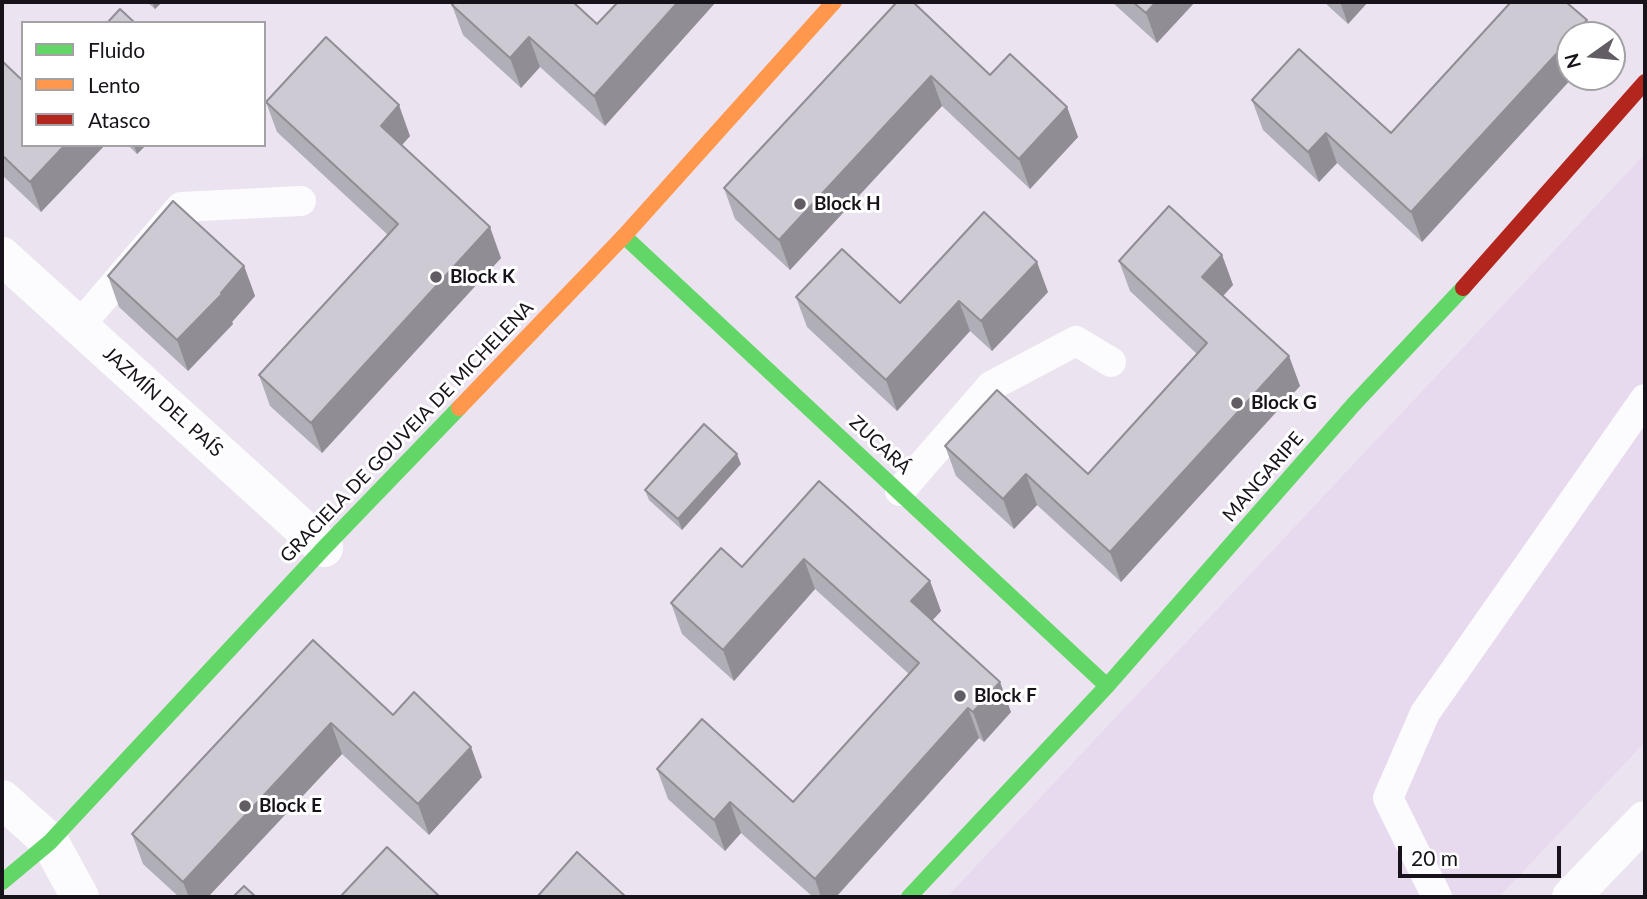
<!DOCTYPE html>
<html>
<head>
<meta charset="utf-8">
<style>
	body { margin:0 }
	#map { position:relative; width:1647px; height:899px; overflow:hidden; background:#ebe3ef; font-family:Lato,sans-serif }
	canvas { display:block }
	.frame { position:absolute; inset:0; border:4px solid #18131b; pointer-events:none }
	.legend { position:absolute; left:21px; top:21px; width:245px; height:126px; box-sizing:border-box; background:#fff; border:2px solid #a3a1a4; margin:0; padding:9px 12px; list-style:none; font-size:21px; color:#18131b }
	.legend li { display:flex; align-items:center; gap:14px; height:35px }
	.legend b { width:35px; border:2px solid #a3a1a4 }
	.north { position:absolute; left:1556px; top:21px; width:70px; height:70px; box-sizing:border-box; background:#fff; border:2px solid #a3a1a4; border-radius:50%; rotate:255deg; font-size:19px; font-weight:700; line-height:28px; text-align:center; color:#18131b }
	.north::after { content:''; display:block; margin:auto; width:24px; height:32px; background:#625c65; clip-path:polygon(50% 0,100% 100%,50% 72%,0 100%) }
	.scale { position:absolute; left:1398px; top:846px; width:163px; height:32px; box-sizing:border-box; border:4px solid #18131b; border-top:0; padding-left:9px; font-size:21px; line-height:24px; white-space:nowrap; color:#18131b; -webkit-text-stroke:5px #fff; paint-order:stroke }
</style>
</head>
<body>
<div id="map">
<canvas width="1647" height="899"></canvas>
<div class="frame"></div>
<ul class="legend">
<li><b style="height:9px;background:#63d668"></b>Fluido</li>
<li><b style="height:9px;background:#ff974d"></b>Lento</li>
<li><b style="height:9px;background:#b3261e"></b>Atasco</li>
</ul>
<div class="north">N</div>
<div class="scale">20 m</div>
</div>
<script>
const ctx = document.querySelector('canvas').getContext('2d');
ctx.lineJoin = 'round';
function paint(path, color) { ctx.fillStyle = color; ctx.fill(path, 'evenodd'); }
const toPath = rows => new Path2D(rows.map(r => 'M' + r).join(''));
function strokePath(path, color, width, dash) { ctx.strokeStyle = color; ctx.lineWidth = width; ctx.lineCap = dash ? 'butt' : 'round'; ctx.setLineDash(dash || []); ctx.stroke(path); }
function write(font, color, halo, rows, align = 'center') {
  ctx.font = font + ' Lato,sans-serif'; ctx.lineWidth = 6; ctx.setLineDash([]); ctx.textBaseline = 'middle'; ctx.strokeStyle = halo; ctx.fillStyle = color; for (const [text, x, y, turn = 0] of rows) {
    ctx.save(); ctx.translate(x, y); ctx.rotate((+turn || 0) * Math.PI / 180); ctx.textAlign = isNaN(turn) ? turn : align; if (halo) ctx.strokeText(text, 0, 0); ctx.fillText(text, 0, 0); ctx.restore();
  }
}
paint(toPath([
	[1645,154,1645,742,1499,897,947,897]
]), '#e7d9ee');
strokePath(toPath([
	[79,326,181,207,301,201],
	[900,491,991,386,1076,341,1111,362],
	[1437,897,1388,798,1425,713,1645,399]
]), '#fcfbfd', 30);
strokePath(toPath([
	[2,256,324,548],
	[2,799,50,842,80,897],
	[1571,897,1645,820]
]), '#fcfbfd', 38);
strokePath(toPath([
	[624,236,1107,686],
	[2,882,50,842,324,548,459,408],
	[909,897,1107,686,1354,404,1463,288]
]), '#63d668', 16);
strokePath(toPath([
	[459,408,624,236,834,2]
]), '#ff974d', 16);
strokePath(toPath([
	[1463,288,1645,82]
]), '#b3261e', 16);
paint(toPath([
	[147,2,162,2,155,9],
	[573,2,605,126,540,67,521,88,463,35,452,5],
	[897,2,990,75,1067,107,1078,137,1030,189,942,106,790,270,735,219,724,188],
	[1112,2,1195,2,1157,43],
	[1324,2,1368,2,1348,24],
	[2,61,23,145,105,145,41,212,2,175],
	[1570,77,1573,77,1422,242,1337,163,1319,182,1263,130,1252,100,1391,133],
	[266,102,410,136,402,145,501,258,322,453,270,406,259,375,388,235,277,132],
	[128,145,146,145,137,154],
	[1222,255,1233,285,1223,296,1289,356,1300,386,1121,582,1037,505,1014,529,956,476,945,446,1088,474,1197,354,1130,291,1119,261],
	[244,266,255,296,232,322,233,324,188,371,119,307,108,276],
	[1048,292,992,351,970,331,897,411,807,327,796,297,900,303],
	[741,464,682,530,649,500,645,490],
	[819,481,930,581,941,611,933,620,1011,712,984,742,979,738,836,897,813,897,741,833,725,851,668,799,657,769,793,802,909,674,815,589,734,681,682,634,671,603,742,567],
	[313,640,393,715,482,777,429,835,342,754,208,897,179,897,143,864,132,834]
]), '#b0aeb6');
paint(toPath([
	[152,2,162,2,155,9],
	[678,2,716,2,605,126,594,96],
	[1156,2,1195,2,1157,43,1146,13],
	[1340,2,1368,2,1348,24],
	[1587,20,1592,35,1573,35],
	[529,37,540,67,521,88,510,58],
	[1570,39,1570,77,1573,77,1422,242,1411,212],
	[931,76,942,106,790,270,779,240],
	[399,105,410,136,392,156,381,126],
	[1067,107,1078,137,1030,189,1019,159],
	[1326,133,1337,163,1319,182,1308,152],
	[65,145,105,145,41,212,30,182],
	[134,145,146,145,137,154],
	[490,227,501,258,322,453,311,423],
	[1222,255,1233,285,1213,307,1202,277],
	[1037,262,1048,292,992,351,981,321],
	[244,266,255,296,232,322,233,324,188,371,177,340],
	[959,301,970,331,897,411,886,380],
	[1289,356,1300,386,1121,582,1110,552],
	[737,454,741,464,682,530,678,519],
	[1026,474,1037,505,1014,529,1003,499],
	[804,559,815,589,734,681,723,650],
	[930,581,941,611,922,631,911,601],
	[1000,682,1011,712,984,742,973,712],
	[968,708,979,738,836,897,821,897,815,879],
	[331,723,342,754,208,897,189,897,183,882],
	[471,747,482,777,429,835,418,804],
	[730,802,741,833,725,851,714,820]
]), '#908d94');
const building = toPath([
	[455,2,573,2,597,24,618,2,678,2,594,96,529,37,510,58,452,5,455,2],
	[897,2,913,2,990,75,1010,54,1067,107,1019,159,931,76,779,240,724,188,897,2],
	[1133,2,1156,2,1146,13,1133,2],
	[1511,2,1566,2,1587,20,1573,35,1570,35,1570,39,1411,212,1326,133,1308,152,1252,100,1299,49,1391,133,1511,2],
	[120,9,135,23,107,23,120,9],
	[326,37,399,105,381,126,490,227,311,423,259,375,398,224,266,102,326,37],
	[2,61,23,81,23,145,65,145,30,182,2,155,2,61],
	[173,201,244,266,221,293,222,294,177,340,108,276,173,201],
	[1169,206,1222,255,1202,277,1289,356,1110,552,1026,474,1003,499,945,446,997,390,1088,474,1207,343,1119,261,1169,206],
	[984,212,1037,262,981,321,959,301,886,380,796,297,842,249,900,303,984,212],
	[704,424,737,454,678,519,645,490,704,424],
	[819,481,930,581,911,601,1000,682,973,712,968,708,815,879,730,802,714,820,657,769,702,719,793,802,919,663,804,559,723,650,671,603,721,548,742,567,819,481],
	[313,640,393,715,414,692,471,747,418,804,331,723,183,882,132,834,313,640],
	[387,847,440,897,340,897,387,847],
	[577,852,626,897,537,897,577,852],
	[244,886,256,897,233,897,244,886]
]);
paint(building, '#cdcad4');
strokePath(building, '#908d94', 2);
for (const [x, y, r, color] of [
	[800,204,7,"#625c65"],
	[436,277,7,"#625c65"],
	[1237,403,7,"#625c65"],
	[960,696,7,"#625c65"],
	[245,806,7,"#625c65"]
]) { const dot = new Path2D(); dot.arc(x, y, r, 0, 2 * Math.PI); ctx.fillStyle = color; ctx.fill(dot); strokePath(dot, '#fff', 2.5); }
write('bold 19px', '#18131b', '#fff', [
	["Block H",814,204],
	["Block K",450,277],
	["Block G",1251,403],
	["Block F",974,696],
	["Block E",259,806]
], 'left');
write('19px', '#18131b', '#fff', [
	["JAZMÍN DEL PAÍS",163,402,42],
	["GRACIELA DE GOUVEIA DE MICHELENA",407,432,-46],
	["ZUCARÁ",880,445,43],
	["MANGARIPE",1263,477,-49]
]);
</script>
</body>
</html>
